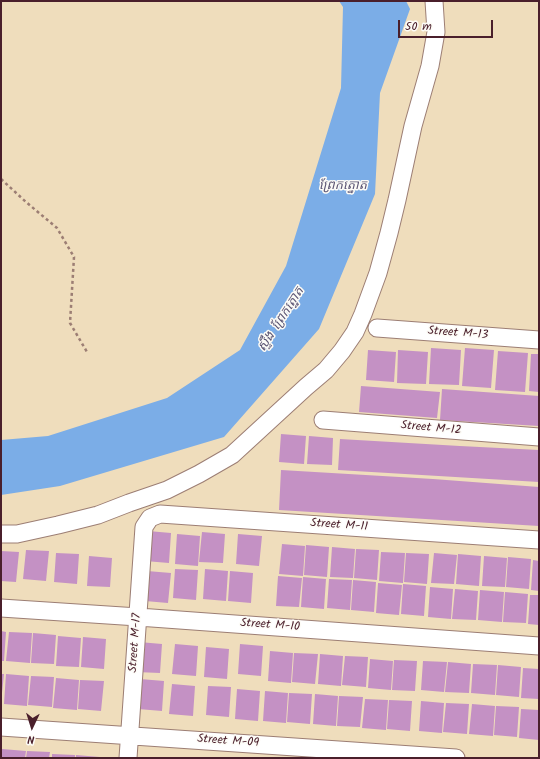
<!DOCTYPE html>
<html>
<head>
<meta charset="utf-8">
<style>
	body { margin:0 }
	#map { position:relative; width:540px; height:759px; overflow:hidden; background:#efddbc; font-family:Kalam,sans-serif }
	canvas { display:block }
	.frame { position:absolute; inset:0; border:2px solid #4a1f2b; pointer-events:none }
	.north { position:absolute; left:12px; top:707px; width:40px; height:40px; -webkit-text-stroke:3px #fdfcf7; paint-order:stroke; rotate:184deg; font-size:11px; font-weight:700; line-height:16px; text-align:center; color:#4a1f2b }
	.north::after { content:''; display:block; margin:auto; width:14px; height:18px; background:#4a1f2b; clip-path:polygon(50% 0,100% 100%,50% 72%,0 100%) }
	.scale { position:absolute; left:398px; top:20px; width:95px; height:18px; box-sizing:border-box; border:2px solid #4a1f2b; border-top:0; padding-left:5px; font-size:12px; line-height:14px; white-space:nowrap; color:#4a1f2b; -webkit-text-stroke:3px #fdfcf7; paint-order:stroke }
</style>
</head>
<body>
<div id="map">
<canvas width="540" height="759"></canvas>
<div class="frame"></div>
<div class="north">N</div>
<div class="scale">50 m</div>
</div>
<script>
const ctx = document.querySelector('canvas').getContext('2d');
ctx.lineJoin = 'round';
function paint(path, color) { ctx.fillStyle = color; ctx.fill(path, 'evenodd'); }
const toPath = rows => new Path2D(rows.map(r => 'M' + r).join(''));
function strokePath(path, color, width, dash) { ctx.strokeStyle = color; ctx.lineWidth = width; ctx.lineCap = dash ? 'butt' : 'round'; ctx.setLineDash(dash || []); ctx.stroke(path); }
function write(font, color, halo, rows, align = 'center') {
  ctx.font = font + ' Kalam,"Noto Sans Khmer",sans-serif'; ctx.lineWidth = 3; ctx.setLineDash([]); ctx.textBaseline = 'middle'; ctx.strokeStyle = halo; ctx.fillStyle = color; for (const [text, x, y, turn = 0] of rows) {
    ctx.save(); ctx.translate(x, y); ctx.rotate((+turn || 0) * Math.PI / 180); ctx.textAlign = isNaN(turn) ? turn : align; if (halo) ctx.strokeText(text, 0, 0); ctx.fillText(text, 0, 0); ctx.restore();
  }
}
paint(toPath([
	[339,1,406,1,410,9,380,93,375,194,319,329,224,437,60,486,1,495,1,440,48,436,167,398,240,350,286,266,341,88,343,7]
]), '#7bade7');
paint(toPath([
	[431,348,461,350,459,385,429,384],
	[465,348,494,350,491,388,462,386],
	[368,350,396,352,394,382,366,380],
	[398,350,428,352,426,384,397,383],
	[498,351,528,353,525,392,495,390],
	[531,354,539,354,539,392,529,391],
	[361,386,440,392,437,418,359,412],
	[442,389,539,396,539,426,440,420],
	[281,434,306,436,304,464,279,462],
	[309,436,333,438,332,465,307,464],
	[340,439,460,446,539,450,539,482,338,470],
	[281,470,433,479,539,487,539,526,279,510],
	[148,531,171,533,169,563,145,561],
	[202,532,225,534,223,563,199,562],
	[177,534,200,536,198,566,175,564],
	[238,534,262,536,259,566,236,564],
	[282,544,305,546,303,576,279,574],
	[306,545,329,547,327,577,304,575],
	[332,547,355,549,353,578,330,577],
	[356,549,379,550,377,580,354,578],
	[26,550,49,551,46,581,23,579],
	[1,551,19,552,16,582,1,581],
	[381,552,405,553,403,583,379,581],
	[56,553,79,554,77,584,54,582],
	[406,553,429,554,427,584,404,582],
	[434,553,457,555,454,584,431,583],
	[458,554,481,556,479,586,456,584],
	[89,556,112,558,110,587,87,586],
	[484,556,507,558,505,587,482,586],
	[508,557,531,559,529,589,506,587],
	[533,560,539,561,539,591,531,590],
	[175,569,198,570,196,600,173,598],
	[205,569,228,571,226,601,203,599],
	[147,571,171,573,168,603,145,601],
	[230,571,253,573,251,603,228,601],
	[278,576,302,578,299,607,276,606],
	[303,577,326,579,324,609,301,607],
	[329,579,352,580,350,610,327,608],
	[353,580,376,582,374,612,351,610],
	[378,583,402,585,399,615,376,613],
	[403,584,426,586,424,616,401,614],
	[430,587,453,589,451,619,428,617],
	[455,589,478,591,476,620,452,619],
	[480,590,504,592,502,622,478,620],
	[505,592,528,594,526,623,503,622],
	[530,595,539,595,539,625,528,624],
	[1,631,6,632,4,661,1,661],
	[9,632,32,633,30,663,6,661],
	[33,633,56,635,54,664,31,663],
	[58,636,81,638,79,667,56,666],
	[83,637,106,639,104,669,81,667],
	[139,642,162,644,160,673,136,672],
	[175,644,198,646,196,676,172,674],
	[240,644,263,646,261,676,238,674],
	[206,647,229,649,227,679,204,677],
	[270,651,293,653,291,683,268,681],
	[294,653,318,654,315,684,292,682],
	[320,654,343,656,341,686,318,684],
	[345,656,368,657,366,687,342,685],
	[370,659,393,661,391,690,368,688],
	[394,660,417,661,415,691,392,690],
	[423,661,447,662,444,692,421,690],
	[448,662,471,664,469,693,445,692],
	[473,664,497,665,495,695,471,693],
	[498,665,521,667,519,697,496,695],
	[523,668,539,669,539,699,521,698],
	[1,674,4,674,2,693,1,693],
	[6,674,29,676,27,706,4,704],
	[31,676,54,677,52,707,28,705],
	[56,678,79,680,77,710,53,708],
	[140,679,164,681,162,711,138,709],
	[80,680,104,681,101,711,78,709],
	[172,684,195,686,193,716,169,714],
	[208,686,231,687,229,717,206,715],
	[237,689,260,691,258,721,235,719],
	[265,691,288,693,286,723,263,721],
	[289,693,312,694,310,724,287,722],
	[315,694,338,696,336,726,313,724],
	[339,696,363,697,360,727,337,726],
	[365,699,388,700,386,730,362,728],
	[389,700,412,701,410,731,387,729],
	[421,701,444,703,442,733,419,731],
	[446,703,469,704,467,734,443,732],
	[472,704,495,706,493,736,469,734],
	[496,706,519,707,517,737,494,735],
	[521,709,539,710,539,740,519,738],
	[2,749,26,751,25,758,2,758],
	[27,751,50,752,49,758,26,758],
	[52,754,75,755,75,758,52,758],
	[76,755,100,757,100,758,76,758]
]), '#c491c4');
const minor = toPath([
	[377,328,539,340],
	[323,420,539,437],
	[1,534,17,534,58,525,98,515,129,503,167,490,199,474,232,455,306,387,326,370,342,351,355,332,363,314,378,273,389,233,397,200,413,126,430,66,436,32,434,1],
	[1,608,138,617,539,646],
	[1,727,456,758],
	[128,758,144,527,150,518,160,514,539,540]
]);
strokePath(minor, '#9c7e74', 19);
strokePath(toPath([
	[1,179,26,202,57,228,74,257,70,323,87,352]
]), '#9c7e74', 2.5, [3, 3]);
strokePath(minor, '#fff', 17);
write('12px', '#4a1f2b', '#fdfcf7', [
	["Street M-13",458,334,4],
	["Street M-12",431,429,5],
	["Street M-11",339,526,4],
	["Street M-10",270,626,4],
	["Street M-17",136,643,-86],
	["Street M-09",228,742,4]
]);
write('italic 13px', '#5e5876', '#fdfcf7', [
	["ព្រែកត្នោត",343,187],
	["ស្ទឹង ព្រែកត្នោត",282,320,-57]
]);
</script>
</body>
</html>
